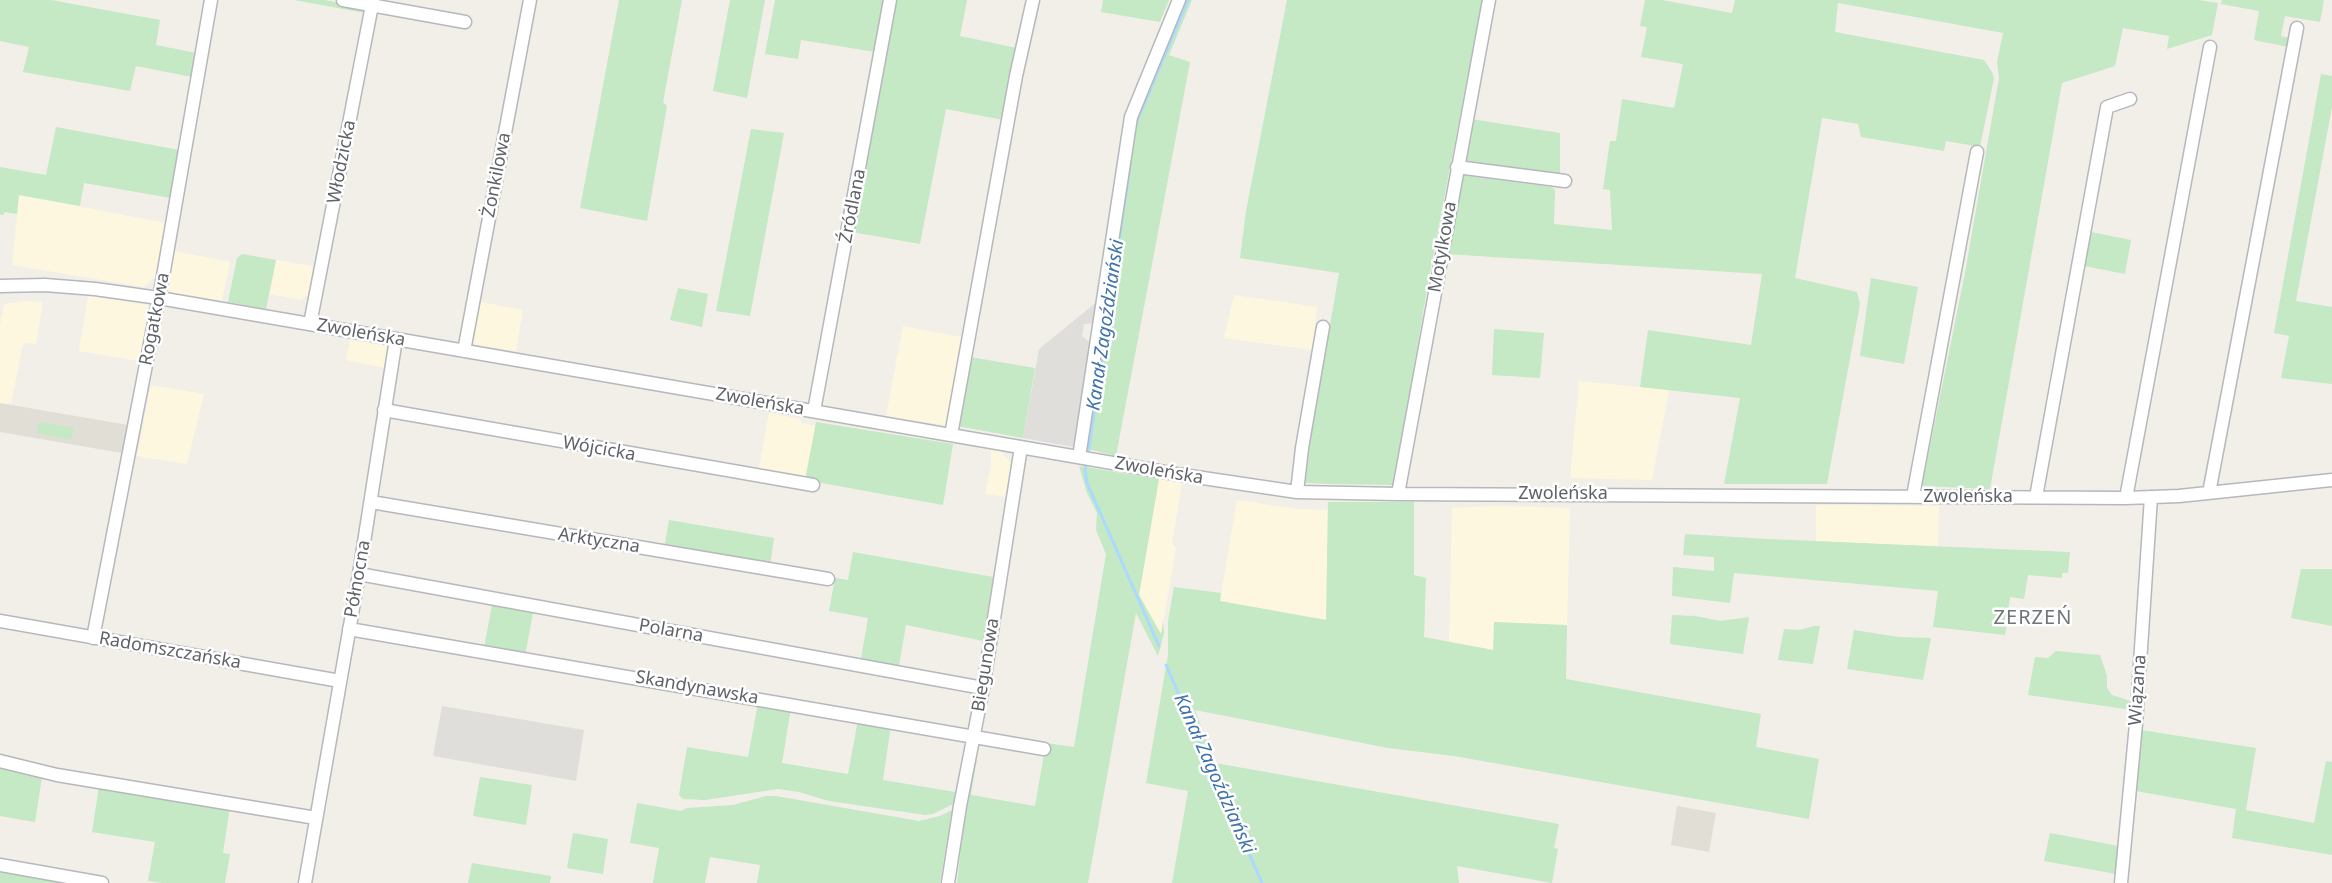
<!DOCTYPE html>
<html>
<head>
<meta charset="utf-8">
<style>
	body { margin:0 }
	canvas { display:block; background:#f1efe8 }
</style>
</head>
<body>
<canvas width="2332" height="883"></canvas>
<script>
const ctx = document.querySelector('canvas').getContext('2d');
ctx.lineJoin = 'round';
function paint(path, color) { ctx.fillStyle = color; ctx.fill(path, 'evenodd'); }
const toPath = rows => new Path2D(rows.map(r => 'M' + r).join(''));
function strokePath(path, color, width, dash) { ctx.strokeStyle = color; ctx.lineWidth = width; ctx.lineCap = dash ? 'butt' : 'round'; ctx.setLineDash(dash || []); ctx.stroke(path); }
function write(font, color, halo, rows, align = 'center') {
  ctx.font = font + ' "Noto Sans",sans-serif'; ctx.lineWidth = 5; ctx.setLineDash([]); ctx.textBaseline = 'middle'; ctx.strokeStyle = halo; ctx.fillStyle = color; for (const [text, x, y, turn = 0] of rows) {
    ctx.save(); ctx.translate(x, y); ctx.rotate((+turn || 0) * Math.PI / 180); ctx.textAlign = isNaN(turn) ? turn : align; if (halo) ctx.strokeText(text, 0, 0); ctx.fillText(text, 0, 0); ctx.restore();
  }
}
paint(toPath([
	[19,195,166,223,155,277,144,287,12,265],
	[174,251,230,262,222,301,170,292,167,286],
	[276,260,313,266,309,294,300,300,270,294],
	[1234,295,1317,307,1312,350,1224,338],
	[88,296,149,305,139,361,79,351],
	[24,301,43,302,36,344,23,343,11,404,0,403,0,325,4,304],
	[480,302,523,310,516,351,476,345,473,341],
	[903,326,967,338,950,426,886,416],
	[350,340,389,346,385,368,346,360],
	[1579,381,1669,390,1652,480,1570,478],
	[151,385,204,394,187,464,137,456],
	[769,413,801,419,801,423,816,426,805,480,758,473],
	[991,450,1001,451,1011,464,1006,497,985,494,991,466],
	[1159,479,1182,483,1172,543,1176,548,1161,635,1139,595],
	[1237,500,1297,509,1328,510,1326,620,1220,601],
	[1816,505,1939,506,1938,547,1816,541],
	[1496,506,1570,508,1567,625,1494,622,1494,650,1449,642,1452,508]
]), '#fef7e0');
paint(toPath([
	[1098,301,1095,323,1084,324,1082,336,1091,343,1073,447,1023,438,1039,349],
	[442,706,584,730,576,781,433,756]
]), '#e0deda');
paint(toPath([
	[0,403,128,425,122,453,0,432],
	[1677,806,1716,813,1709,852,1671,845]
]), '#e1ded6');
paint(toPath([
	[0,0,51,0,160,20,156,45,196,53,192,77,136,66,130,91,23,72,29,47,0,41],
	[294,0,325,0,365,8,365,13],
	[619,0,682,0,663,102,667,106,647,221,580,208],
	[730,0,765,0,747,98,713,91],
	[775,0,884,0,875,52,801,40,798,59,765,54],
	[893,0,967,0,960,36,1017,48,1003,120,946,109,920,244,852,232,867,163],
	[1103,0,1169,0,1160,22,1101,12],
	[1184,0,1192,0,1169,55,1190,62,1116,456,1084,448,1134,120],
	[1287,0,1482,0,1428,283,1394,485,1331,484,1305,483,1303,480,1339,273,1240,258,1246,211],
	[1645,0,1662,0,1732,13,1735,0,2199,0,2218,3,2212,35,2167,49,2169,36,2123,28,2115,66,2062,83,1990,489,1922,486,1965,273,1999,78,1997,62,2003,33,1838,3,1835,32,1984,60,1992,72,1994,78,1980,147,1946,141,1944,151,1861,137,1858,124,1822,118,1795,278,1857,292,1860,304,1827,484,1724,484,1740,398,1640,387,1648,330,1751,345,1762,274,1446,254,1460,175,1552,187,1555,190,1554,224,1612,230,1610,190,1603,189,1610,141,1616,141,1622,99,1674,108,1683,64,1641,57,1647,27,1640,26],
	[2222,0,2324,0,2320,22,2285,16,2281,36,2290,38,2288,47,2254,40,2259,11,2221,4],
	[2321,74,2332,76,2332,107,2296,301,2332,307,2332,384,2281,378,2289,336,2274,333],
	[1471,119,1560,133,1560,176,1463,164],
	[56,127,179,150,171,198,84,183,80,206,19,195,17,214,4,212,4,215,0,215,0,167,46,175],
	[751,129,784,133,750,316,716,311],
	[2091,232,2131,240,2125,274,2084,266],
	[242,254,276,260,266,309,228,302,237,258],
	[1871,278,1918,287,1904,364,1860,356],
	[678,288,708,294,702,327,670,320],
	[1494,329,1544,333,1540,378,1492,375],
	[970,357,1035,368,1023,438,957,426],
	[39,422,74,428,71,440,37,433],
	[816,422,953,444,943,505,805,480],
	[1079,466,1159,479,1139,595,1161,634,1163,621,1164,633,1158,656,1136,613,1088,883,957,883,970,769,977,741,982,744,979,746,971,795,1035,806,1046,743,1074,747,1106,554,1096,530,1097,513,1087,493],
	[1328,502,1414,502,1414,575,1426,578,1424,637,1493,650,1494,622,1567,625,1566,679,1761,714,1756,747,1819,759,1809,819,1454,756,1388,748,1195,710,1215,763,1559,824,1554,848,1558,849,1552,883,1457,866,1459,883,1172,883,1188,791,1146,783,1168,655,1168,621,1174,587,1221,593,1220,601,1326,620],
	[669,520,774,538,770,566,664,549],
	[1685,534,1768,539,2070,552,2068,573,2062,573,2062,578,2028,575,2024,599,2010,597,2005,635,1933,627,1938,591,1734,573,1730,603,1672,596,1673,567,1714,571,1714,557,1683,555],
	[853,552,993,577,983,641,906,625,899,666,861,659,868,618,829,611,835,578,848,580],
	[2301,569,2332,569,2332,626,2291,618],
	[492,605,533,613,525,656,484,648],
	[1672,615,1695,616,1721,621,1749,617,1743,654,1670,644],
	[1814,626,1820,626,1813,664,1778,660,1784,629,1799,630],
	[1854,630,1899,637,1931,638,1923,680,1847,669],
	[2056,651,2100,655,2107,676,2107,688,2112,695,2133,702,2132,710,2028,695,2035,657,2048,658],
	[758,703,791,708,782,763,848,774,858,720,891,725,883,780,955,792,953,804,933,814,925,815,829,801,799,792,778,789,705,800,683,799,679,795,687,747,748,757],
	[2141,730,2256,748,2246,810,2314,823,2326,761,2332,762,2332,855,2232,838,2236,809,2136,791],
	[0,764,42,777,35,822,0,816],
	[480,777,532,785,526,825,473,816],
	[99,786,230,807,223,853,230,854,225,883,163,883,148,881,155,842,92,832],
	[766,796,776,796,919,821,940,816,952,810,940,883,757,883,760,865,710,857,705,883,653,883,659,848,630,843,637,803,681,811,687,808,733,805],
	[573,833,608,839,603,874,567,868],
	[2050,833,2119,846,2116,874,2044,861],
	[472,863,551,876,550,883,468,883],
	[0,870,77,883,0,883]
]), '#c5e8c5');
strokePath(toPath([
	[1135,126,1188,0],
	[1088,455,1130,165],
	[1087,461,1085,470,1087,483,1159,646],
	[1166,665,1262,883]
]), '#aadaff', 3);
const minor = toPath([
	[343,0,465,22],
	[1457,167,1565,181],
	[0,286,45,285,95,289,159,298,1176,474,1297,492,1398,494,2126,498,2179,496,2332,480],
	[310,324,373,0],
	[464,351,530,0],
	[384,410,813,485],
	[814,411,890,0],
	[951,435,1016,76,1033,0],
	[1079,457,1131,117,1179,0],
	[1297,492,1302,448,1323,327],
	[2209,493,2297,28],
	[1398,494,1489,0],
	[1913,496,1977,152],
	[2036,497,2107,107,2130,99],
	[2126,498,2210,47],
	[371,502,828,579],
	[359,574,983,688],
	[0,621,340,681],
	[349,629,1044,749],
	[93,638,162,282,211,0],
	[0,761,57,775,316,818],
	[0,865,102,883],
	[305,883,359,574,396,339],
	[948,883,960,806,983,688,1021,447],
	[2121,883,2136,724,2151,497]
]);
strokePath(minor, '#b5b8bc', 15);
strokePath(minor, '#fff', 12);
write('18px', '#5f6368', '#fff', [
	["Włodzicka",342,162,-79],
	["Żonkilowa",497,175,-79],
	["Źródlana",853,206,-79],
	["Motylkowa",1443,247,-80],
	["Rogatkowa",155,319,-79],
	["Zwoleńska",361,333,10],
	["Zwoleńska",760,402,10],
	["Wójcicka",599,449,10],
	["Zwoleńska",1159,471,10],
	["Zwoleńska",1563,494],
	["Zwoleńska",1968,497],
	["Arktyczna",599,541,9],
	["Północna",358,579,-80],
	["Polarna",671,631,10],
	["Radomszczańska",170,651,10],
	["Biegunowa",986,665,-81],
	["Skandynawska",697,688,10],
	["Wiązana",2138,690,-86]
]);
write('italic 19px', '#4174aa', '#fff', [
	["Kanał Zagoździański",1106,325,-82],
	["Kanał Zagoździański",1214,774,66]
]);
ctx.letterSpacing = '1px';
write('20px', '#70757a', '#fff', [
	["ZERZEŃ",2033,618]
]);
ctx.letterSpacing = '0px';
</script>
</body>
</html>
